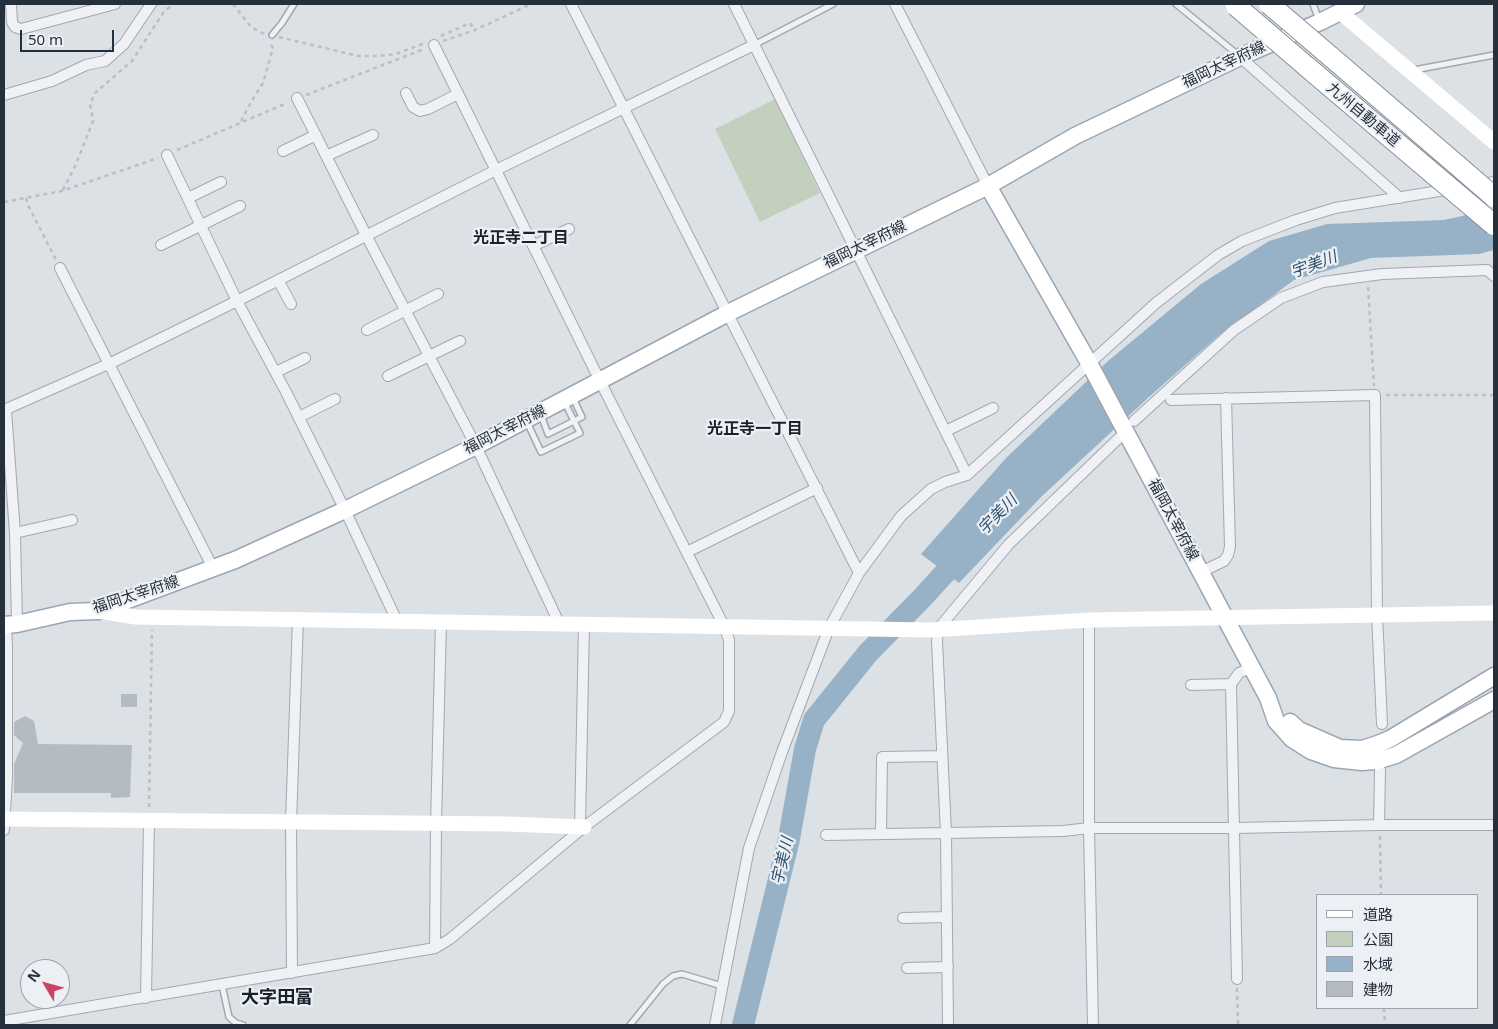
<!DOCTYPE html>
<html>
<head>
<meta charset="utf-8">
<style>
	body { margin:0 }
	#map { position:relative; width:1498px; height:1029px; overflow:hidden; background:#dce1e6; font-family:"Noto Sans","Noto Sans JP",sans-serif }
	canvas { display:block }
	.frame { position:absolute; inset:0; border:5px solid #26303c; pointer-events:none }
	.legend { position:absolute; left:1316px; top:894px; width:162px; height:115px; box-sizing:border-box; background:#ecf0f4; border:1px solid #9da3aa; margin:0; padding:6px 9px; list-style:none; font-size:15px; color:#26303c }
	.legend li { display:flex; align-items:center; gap:10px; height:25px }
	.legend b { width:25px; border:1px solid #9da3aa }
	.north { position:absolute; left:20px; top:959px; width:50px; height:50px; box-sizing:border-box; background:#ecf0f4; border:1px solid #9da3aa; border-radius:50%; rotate:307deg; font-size:14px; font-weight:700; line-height:20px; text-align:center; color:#26303c }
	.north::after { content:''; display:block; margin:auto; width:18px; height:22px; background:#cc4161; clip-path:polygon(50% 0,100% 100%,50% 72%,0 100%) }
	.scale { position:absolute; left:20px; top:30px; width:94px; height:22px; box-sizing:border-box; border:2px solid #26303c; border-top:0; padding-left:6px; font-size:15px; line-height:18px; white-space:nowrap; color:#26303c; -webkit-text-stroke:4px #ecf0f4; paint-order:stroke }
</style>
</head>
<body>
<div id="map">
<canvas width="1498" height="1029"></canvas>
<div class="frame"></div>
<ul class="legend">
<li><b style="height:6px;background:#fff"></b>道路</li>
<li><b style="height:14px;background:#c4d0be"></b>公園</li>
<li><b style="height:14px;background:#97b2c7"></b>水域</li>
<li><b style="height:14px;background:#b4bbc3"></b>建物</li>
</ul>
<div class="north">N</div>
<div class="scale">50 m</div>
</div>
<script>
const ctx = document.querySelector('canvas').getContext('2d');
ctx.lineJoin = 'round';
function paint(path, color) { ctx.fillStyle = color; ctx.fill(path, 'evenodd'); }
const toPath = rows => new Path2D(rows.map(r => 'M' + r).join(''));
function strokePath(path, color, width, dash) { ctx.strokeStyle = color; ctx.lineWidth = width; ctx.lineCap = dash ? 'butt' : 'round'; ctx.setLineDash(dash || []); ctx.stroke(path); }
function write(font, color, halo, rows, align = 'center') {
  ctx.font = font + ' "Noto Sans","Noto Sans JP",sans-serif'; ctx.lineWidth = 4.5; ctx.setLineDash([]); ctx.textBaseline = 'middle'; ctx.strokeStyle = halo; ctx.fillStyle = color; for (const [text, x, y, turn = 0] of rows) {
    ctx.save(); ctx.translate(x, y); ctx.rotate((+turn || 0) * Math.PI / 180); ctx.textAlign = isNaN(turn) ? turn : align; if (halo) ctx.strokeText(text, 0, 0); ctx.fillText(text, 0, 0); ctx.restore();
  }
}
paint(toPath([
	[775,99,820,193,760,222,715,129]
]), '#c4d0be');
paint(toPath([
	[1494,209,1494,250,1479,254,1371,258,1294,280,1218,336,1149,397,1041,497,959,583,921,554,1007,457,1108,361,1201,284,1269,241,1327,224,1444,220]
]), '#97b2c7');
strokePath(toPath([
	[743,1025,789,839,805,749,814,720,868,653,922,598,965,551]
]), '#97b2c7', 22);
paint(toPath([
	[121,694,137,694,137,707,121,707],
	[25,716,34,721,38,744,132,745,130,797,111,798,111,793,14,793,14,764,23,743,14,735,14,722]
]), '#b4bbc3');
const lane = toPath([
	[1176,4,1237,54],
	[1313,4,1319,20],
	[272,35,282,23,294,4],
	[754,45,833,4],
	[1414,70,1494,55],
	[541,415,548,434,582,417,573,398],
	[527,422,541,452,580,433,565,403],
	[222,985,229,1017,236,1023,243,1025],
	[630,1025,663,984,673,976,682,974,722,986]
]);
const street = toPath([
	[11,4,12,22,15,27,21,29,115,4],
	[571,4,859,573],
	[734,4,967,475],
	[895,4,988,186],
	[1240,57,1400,198],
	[406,93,413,107,420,111,428,109,458,94],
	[4,95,52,81,86,65,105,61,124,44,151,4],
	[297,98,366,235,476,446,559,623],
	[283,151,316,135],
	[167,155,237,301,286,392,345,510,397,621],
	[326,156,373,135],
	[188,198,221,182],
	[161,245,240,206],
	[533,246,569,229],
	[60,268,213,568],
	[278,280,291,304],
	[367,330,438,294],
	[276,372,305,358],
	[388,376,460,341],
	[1171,400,1375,395,1377,614,1382,724],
	[4,410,113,362,237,301,496,170,754,45],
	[6,410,15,533,17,624],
	[299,417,335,399],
	[1134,421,1234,330,1281,298,1323,282,1382,274,1487,270,1494,276],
	[946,431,993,408],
	[15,533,72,520],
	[687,552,817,488],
	[1201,572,1224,561,1228,555,1230,547,1226,398],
	[1089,620,1089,828,1093,1025],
	[1191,685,1231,684],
	[1379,825,1380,770],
	[580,827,584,624],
	[4,830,7,777,7,646,6,625],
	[881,834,882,757,942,756],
	[826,835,1063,831,1089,828,1235,828,1379,825,1494,825],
	[903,918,947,917],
	[435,948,436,824,441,622],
	[907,968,948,967],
	[292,973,291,823,298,619],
	[1237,979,1231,684,1239,673,1252,667],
	[146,998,149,821],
	[4,1021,435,948,450,939,584,827,724,722,729,711,729,640,724,626,600,381,434,45],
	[715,1025,749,848,782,752,829,628,859,573,901,516,931,489,945,482,967,475,1156,303,1218,255,1242,241,1296,220,1335,208,1494,182],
	[948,1025,946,833,937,641,938,629,1009,544,1119,438]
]);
const primary = toPath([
	[988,186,1089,363,1268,698,1276,721,1292,739,1311,751,1334,759,1362,762,1376,761,1396,755,1494,700],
	[4,625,17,624,70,612,98,611,235,560,345,510,476,446,728,313,988,186,1075,136,1240,57,1320,22,1356,4],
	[1290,722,1299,730,1340,748,1362,749,1375,745,1390,739,1494,676]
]);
const highway = toPath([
	[1330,56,1457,165],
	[1306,66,1430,171]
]);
strokePath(lane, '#a2a8b0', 8);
strokePath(street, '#a2a8b0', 12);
strokePath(primary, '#9ca6b2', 19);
strokePath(highway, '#84909d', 22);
strokePath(toPath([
	[233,4,251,27,264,34],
	[441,36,470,23,475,30],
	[279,37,358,56,378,56,396,54,425,43],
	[443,41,475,30,531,4],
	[306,95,424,49],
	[241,121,253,99,263,83,273,48,269,42],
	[177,150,287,103],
	[63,190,76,164,93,121,90,104,95,93,132,61,163,13,173,4],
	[26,198,28,205,56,260],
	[4,202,62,191,158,158],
	[1368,287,1374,386],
	[1386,395,1494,395],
	[149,807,152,630],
	[1380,836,1381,895],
	[1237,988,1238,1025],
	[1384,1008,1385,1025]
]), '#bbbfc5', 2.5, [4, 4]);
strokePath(lane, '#eff1f5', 5);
strokePath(street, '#eff1f5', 10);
strokePath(toPath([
	[1340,12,1494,142],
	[98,611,136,617,930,630,1089,620,1494,613],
	[4,819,507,824,584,827]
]), '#fff', 15);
strokePath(primary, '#fff', 16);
strokePath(highway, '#fff', 20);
const highwayBridge = toPath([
	[1269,4,1330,56],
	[1236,6,1306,66],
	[1457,165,1494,197],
	[1430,171,1494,225]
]);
strokePath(highwayBridge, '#84909d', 22, []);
strokePath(highwayBridge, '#fff', 20);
write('15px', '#26303c', '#ecf0f4', [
	["福岡太宰府線",1224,65,-25],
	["九州自動車道",1363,115,40],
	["福岡太宰府線",865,245,-26],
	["福岡太宰府線",505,430,-27],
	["福岡太宰府線",1173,520,62],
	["福岡太宰府線",136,595,-18]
]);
write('bold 16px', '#19212d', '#ecf0f4', [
	["光正寺二丁目",521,238],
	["光正寺一丁目",755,429]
]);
write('italic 16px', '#315270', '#ecf0f4', [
	["宇美川",1314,265,-21],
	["宇美川",998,515,-46],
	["宇美川",783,861,-77]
]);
write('bold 18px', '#19212d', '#ecf0f4', [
	["大字田富",277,998]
]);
</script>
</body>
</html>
